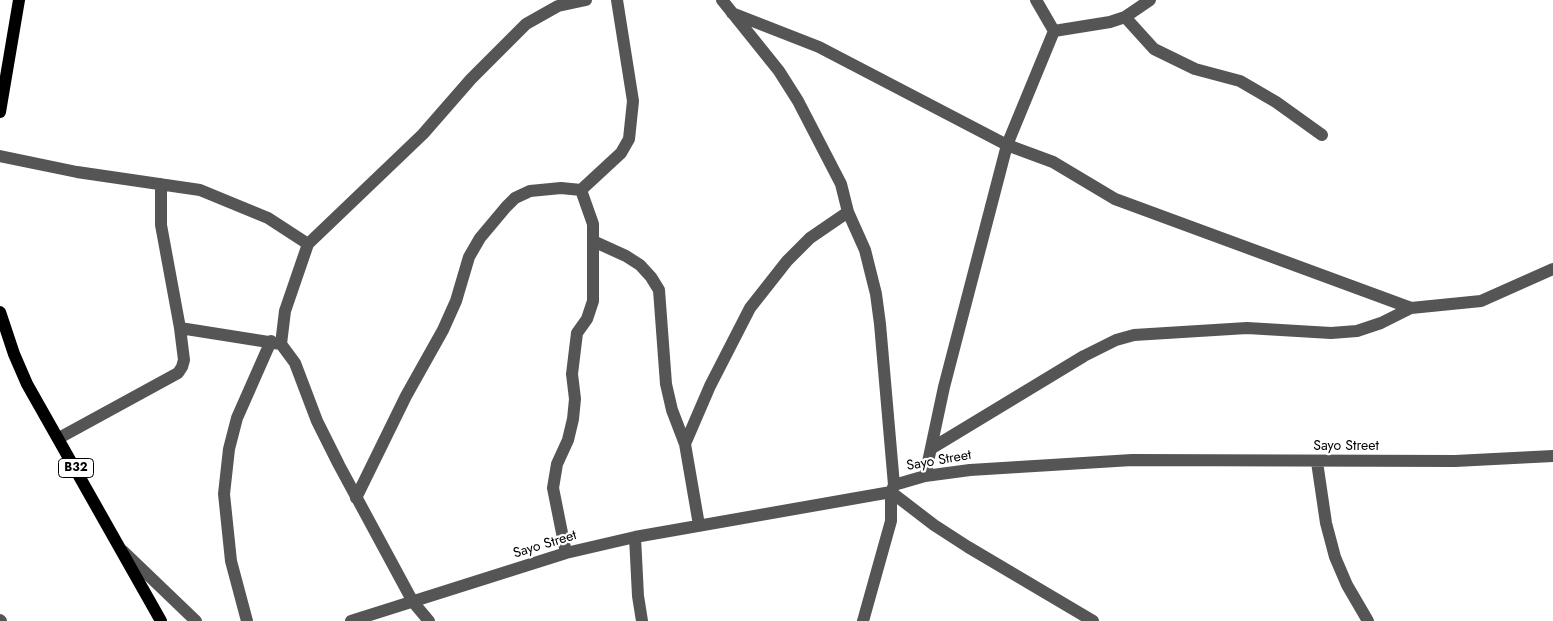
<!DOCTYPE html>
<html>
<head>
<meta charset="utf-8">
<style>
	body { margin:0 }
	canvas { display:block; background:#fff }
</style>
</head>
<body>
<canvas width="1553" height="621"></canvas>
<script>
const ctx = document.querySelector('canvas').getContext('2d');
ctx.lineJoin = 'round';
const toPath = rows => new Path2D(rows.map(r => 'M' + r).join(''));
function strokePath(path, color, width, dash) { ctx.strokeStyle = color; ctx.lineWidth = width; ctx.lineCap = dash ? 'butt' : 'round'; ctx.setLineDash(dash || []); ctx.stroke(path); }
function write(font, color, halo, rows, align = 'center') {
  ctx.font = font + ' Jost,sans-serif'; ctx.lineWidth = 4.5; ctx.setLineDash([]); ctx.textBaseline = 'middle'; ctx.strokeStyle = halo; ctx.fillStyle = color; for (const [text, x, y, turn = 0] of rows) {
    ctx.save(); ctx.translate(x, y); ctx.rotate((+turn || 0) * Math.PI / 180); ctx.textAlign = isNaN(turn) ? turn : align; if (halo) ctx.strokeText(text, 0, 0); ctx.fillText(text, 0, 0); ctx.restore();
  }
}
strokePath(toPath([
	[722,0,779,71,798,101,841,184,848,212,865,250,876,294,880,324,894,485],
	[1036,0,1054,31],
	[732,13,819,47,1007,145,1053,162,1115,199,1411,308],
	[1125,17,1154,49,1195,69,1240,81,1276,102,1322,135],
	[1054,31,1110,22,1125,17,1150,0],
	[0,156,77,172,200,190,268,218,308,244],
	[593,241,626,256,640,265,651,277,659,290,666,384,672,410,685,444,699,525],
	[180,328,281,344,285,311,308,244,423,134,471,79,526,24,558,6,586,0],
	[281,344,295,363,317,421,339,465,413,602,429,621],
	[59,438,178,373,182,367,184,360,180,328,161,225,161,184],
	[685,444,710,386,750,308,787,261,810,238,848,212],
	[932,448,1084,356,1116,340,1134,335,1247,328,1331,333,1357,331,1381,323,1411,308,1481,301,1553,269],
	[1317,462,1326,523,1335,557,1347,585,1368,621],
	[925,476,944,387,1007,145,1054,31],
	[891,492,934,525,968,547,1093,621],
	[356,498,406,396,443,330,456,301,469,257,480,238,506,207,515,198,530,191,561,188,581,190,621,153,629,139,633,101,617,0],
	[635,537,638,596,642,621],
	[123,551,196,621],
	[566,553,553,488,557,464,568,440,573,419,575,399,572,374,577,333,587,319,593,301,593,224,581,190],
	[0,620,1,621],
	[247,621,231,561,224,494,229,449,237,418,271,341],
	[351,621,566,553,635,537,891,492,894,485,925,476,970,470,1132,460,1455,461,1553,456],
	[863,621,891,521,891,492]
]), '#555', 12);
strokePath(toPath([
	[0,112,19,0],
	[0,312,14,354,27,384,161,621]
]), '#000', 12);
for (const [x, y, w] of [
	[76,468,35]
]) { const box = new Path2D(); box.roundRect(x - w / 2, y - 9.5, w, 19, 4); ctx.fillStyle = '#fff'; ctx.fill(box); strokePath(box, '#000', 1); }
write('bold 12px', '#000', null, [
	["B32",76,468]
]);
write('14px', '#000', '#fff', [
	["Sayo Street",1346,447],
	["Sayo Street",939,461,-10],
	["Sayo Street",545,545,-17]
]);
</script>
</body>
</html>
